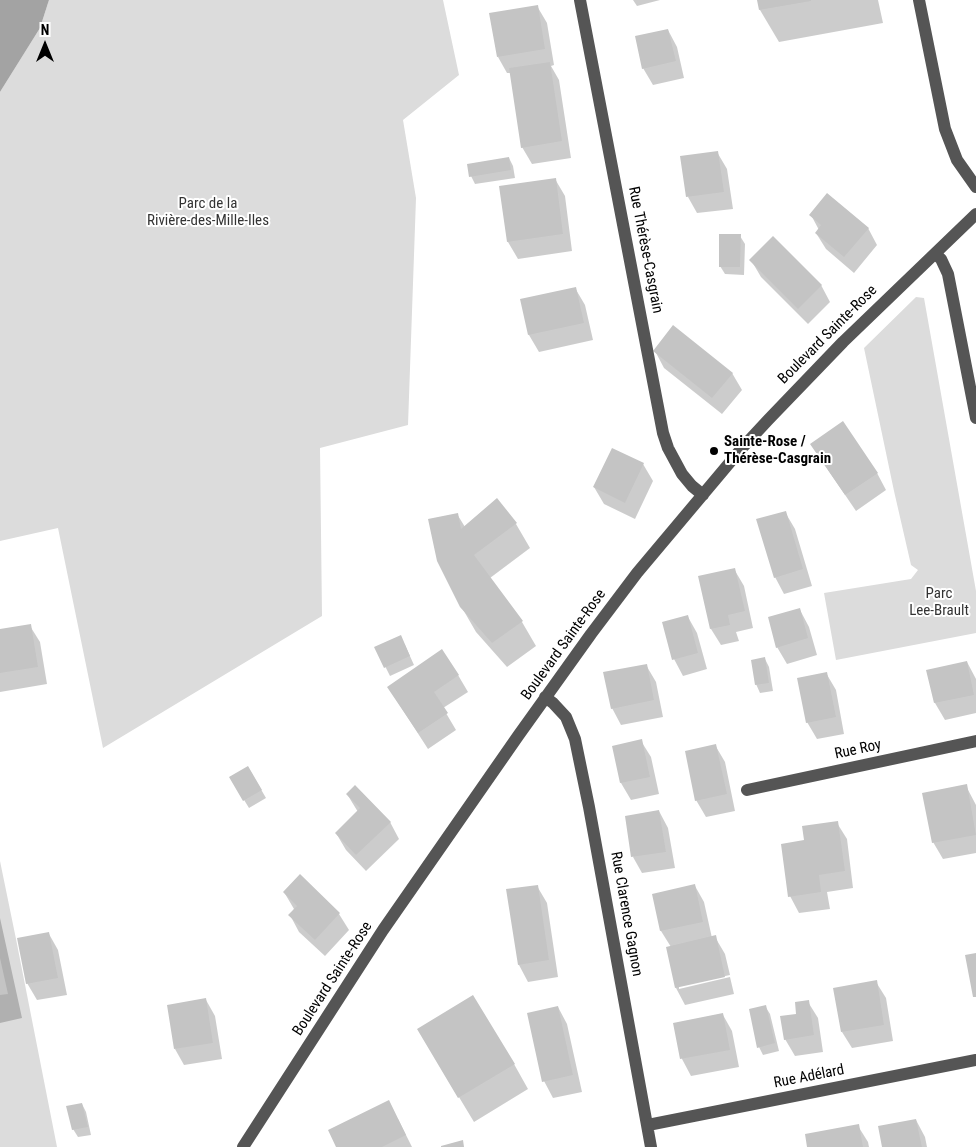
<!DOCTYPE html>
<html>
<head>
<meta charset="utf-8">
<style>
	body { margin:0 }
	#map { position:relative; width:976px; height:1147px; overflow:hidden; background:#fff; font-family:"Roboto Condensed",sans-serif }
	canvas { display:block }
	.north { position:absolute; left:20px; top:20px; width:50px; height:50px; -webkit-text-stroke:4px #fff; paint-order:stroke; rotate:0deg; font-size:14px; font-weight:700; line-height:20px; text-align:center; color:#000 }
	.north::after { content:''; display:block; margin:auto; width:18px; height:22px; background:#000; clip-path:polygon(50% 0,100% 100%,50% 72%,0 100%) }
</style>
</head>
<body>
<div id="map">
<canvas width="976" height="1147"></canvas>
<div class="north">N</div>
</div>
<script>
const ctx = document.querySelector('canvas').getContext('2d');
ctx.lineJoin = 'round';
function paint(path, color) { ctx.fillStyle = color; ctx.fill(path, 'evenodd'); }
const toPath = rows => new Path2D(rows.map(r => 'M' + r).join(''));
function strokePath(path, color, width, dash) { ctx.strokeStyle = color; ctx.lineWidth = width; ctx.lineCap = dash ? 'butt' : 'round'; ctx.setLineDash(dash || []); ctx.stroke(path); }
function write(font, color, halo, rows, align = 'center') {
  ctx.font = font + ' "Roboto Condensed",sans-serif'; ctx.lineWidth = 4; ctx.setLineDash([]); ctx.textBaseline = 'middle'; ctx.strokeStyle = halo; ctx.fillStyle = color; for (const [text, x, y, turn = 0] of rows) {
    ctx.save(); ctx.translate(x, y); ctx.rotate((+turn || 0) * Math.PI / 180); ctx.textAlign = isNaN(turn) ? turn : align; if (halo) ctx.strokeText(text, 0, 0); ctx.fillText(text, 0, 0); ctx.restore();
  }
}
paint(toPath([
	[49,0,443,0,459,75,403,120,416,198,408,425,320,448,322,616,103,748,58,528,0,541,0,92,40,28],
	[916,297,924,298,976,591,976,633,836,660,824,593,911,579,918,570,911,565,894,491,864,348],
	[0,861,16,939,57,1147,0,1147]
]), '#dcdcdc');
paint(toPath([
	[0,0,49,0,40,28,0,92]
]), '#a3a3a3');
paint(toPath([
	[633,0,660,0,637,6],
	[758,0,878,0,883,23,779,42,760,10],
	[537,6,547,23,554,65,551,66,559,80,571,158,532,164,522,147,511,73,507,73,498,57],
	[668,30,677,47,684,78,653,85,643,68],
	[717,152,727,169,733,209,697,213,688,197],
	[509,158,513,166,515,178,475,184,471,176],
	[555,179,565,196,572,251,518,259,508,242,501,187],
	[811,215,868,228,877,245,854,273,826,249,816,233,819,230],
	[740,236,745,244,744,275,725,274,720,266],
	[751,260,821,285,830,302,808,324,761,277],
	[575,288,585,305,593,340,539,352,529,335,522,300],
	[655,351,732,373,742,390,722,414,664,368],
	[613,450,643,464,653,481,635,519,604,504,594,487],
	[822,461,877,473,886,490,856,511],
	[785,512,795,529,812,586,784,594,775,577],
	[457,514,465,527,516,524,530,548,490,578,522,622,536,646,507,667,476,632,461,606],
	[734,569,744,586,753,628,736,632,739,641,721,645,711,629,699,577],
	[800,610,809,627,817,655,787,664,777,647],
	[688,617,697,633,707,669,683,676,674,659],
	[30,626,40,642,47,684,0,692,0,631],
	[405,645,414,665,390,676,376,648],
	[765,659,769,667,773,691,760,693,756,684],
	[967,662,976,679,976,713,945,720,935,703,928,671],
	[646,665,656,682,663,717,621,725,612,708],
	[826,673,836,690,844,734,817,739,807,722],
	[458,675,468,692,443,708,456,730,428,749,388,687],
	[641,741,651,757,659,794,631,800,621,783,613,747],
	[715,745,725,762,735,811,706,817,696,800],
	[248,767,266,798,249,808,230,777],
	[966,786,976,805,976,853,943,859,933,842],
	[347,794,390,822,399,839,366,871,346,850,336,833,358,812],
	[659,811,668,828,675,868,642,873,633,857],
	[837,823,847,839,853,888,827,892,830,909,799,913,790,896,806,841],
	[300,876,339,914,349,930,325,956,299,932,290,915,294,909,284,892],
	[537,886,547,903,558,977,528,982,519,965,508,890],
	[695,886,704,902,712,938,715,937,725,954,730,975,679,986,679,989,730,977,734,994,685,1005,676,988,667,948,671,947,661,931,654,895],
	[0,918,22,1018,0,1023],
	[49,934,58,950,67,995,37,1000,27,983],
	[876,982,886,998,893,1041,852,1048,842,1032],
	[206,1000,215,1016,222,1059,184,1065,175,1049],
	[808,1002,818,1018,823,1052,795,1056,785,1039],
	[765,1006,770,1014,779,1051,763,1055,759,1047],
	[558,1007,567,1024,582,1092,553,1098,544,1081],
	[723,1015,732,1031,739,1067,691,1076,682,1059,675,1024],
	[433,1054,514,1064,528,1089,474,1122],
	[82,1104,86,1112,91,1135,78,1137,73,1129],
	[398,1119,412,1147,338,1147],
	[916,1120,925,1137,927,1147,883,1147],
	[858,1126,868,1142,869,1147,808,1147]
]), '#0003');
paint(toPath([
	[757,0,811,0,811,1,759,10],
	[538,5,545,49,497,57,489,13],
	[668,29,676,61,642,69,635,36],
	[550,62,562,141,521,148,509,68],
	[718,151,724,192,686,197,680,156],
	[509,157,511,170,469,177,467,164],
	[556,178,563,234,507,242,499,186],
	[827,193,869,228,844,257,815,233,821,225,809,215],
	[719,234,741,234,740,267,719,267],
	[773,236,822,285,798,309,749,260],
	[576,287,584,323,528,335,520,299],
	[673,325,733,373,712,398,653,351],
	[843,421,878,473,845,495,810,444],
	[612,448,644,463,625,503,593,487],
	[497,498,517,523,474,555,523,621,492,643,460,607,437,561,428,519,458,513,461,529],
	[786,511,803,569,774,578,756,519],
	[735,568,745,611,728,615,730,625,710,629,698,576],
	[800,608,808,638,776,648,768,617],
	[688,615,698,653,672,660,662,622],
	[31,624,38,667,0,673,0,629],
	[401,635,410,656,384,668,374,647],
	[442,649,459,675,434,692,448,713,418,733,387,687],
	[765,657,769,683,755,685,751,660],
	[967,661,974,695,934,703,926,670],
	[647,664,654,700,611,709,603,672],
	[827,672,836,717,806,723,797,678],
	[642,739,650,777,620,783,612,746],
	[716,744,727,794,695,801,685,751],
	[248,766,262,790,243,801,229,777],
	[967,784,976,835,932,843,922,793],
	[355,785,391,822,356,855,335,833,360,808,346,794],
	[659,810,666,852,631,857,625,816],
	[838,821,845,871,819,875,821,892,788,897,781,844,804,840,802,826],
	[300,874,340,913,315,940,288,915,297,906,283,892],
	[695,884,703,922,660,931,652,894],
	[538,885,549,960,518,965,506,889],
	[49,932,58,978,26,984,17,938],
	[716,935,725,977,675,988,666,947],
	[976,953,976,997,973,997,965,955],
	[0,958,8,994,0,995],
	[877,980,884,1025,841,1032,833,988],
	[473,995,515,1064,458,1098,417,1029],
	[206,998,213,1043,174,1049,167,1005],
	[809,1000,814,1035,784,1040,780,1016,796,1014,795,1002],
	[766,1005,775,1043,757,1048,749,1009],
	[558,1006,573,1075,542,1082,527,1013],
	[723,1013,730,1050,680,1059,673,1023],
	[389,1100,406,1135,382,1147,336,1147,328,1130],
	[82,1103,88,1127,72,1130,66,1106],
	[916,1119,922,1147,882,1147,878,1126],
	[859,1124,863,1147,807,1147,805,1134],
	[463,1140,464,1147,441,1147,441,1146]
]), '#c4c4c4');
strokePath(toPath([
	[580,0,663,433,668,448,682,474,692,486,703,495],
	[919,0,945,129,957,160,976,187],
	[935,254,941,259,948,274,976,418],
	[545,697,553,703,566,717,575,739,589,807,651,1147],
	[747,790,976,741],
	[648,1125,976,1060],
	[243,1147,383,930,518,736,591,634,637,573,742,448,768,420,843,342,976,214]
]), '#555', 12);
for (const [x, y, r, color] of [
	[714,451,5,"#000"]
]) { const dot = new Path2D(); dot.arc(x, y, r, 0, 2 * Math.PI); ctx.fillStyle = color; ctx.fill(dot); strokePath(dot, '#fff', 2); }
write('15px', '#333', '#fff', [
	["Parc de la",208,204],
	["Rivière-des-Mille-Iles",208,221],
	["Parc",939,594],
	["Lee-Brault",939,611]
]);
write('15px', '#000', '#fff', [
	["Rue Thérèse-Casgrain",645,250,79],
	["Boulevard Sainte-Rose",828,335,-45],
	["Boulevard Sainte-Rose",564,645,-54],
	["Rue Roy",858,750,-12],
	["Rue Clarence Gagnon",626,914,80],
	["Boulevard Sainte-Rose",333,979,-57],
	["Rue Adélard",809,1077,-11]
]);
write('bold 15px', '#000', '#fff', [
	["Sainte-Rose /",724,442],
	["Thérèse-Casgrain",724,459]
], 'left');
</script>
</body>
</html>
